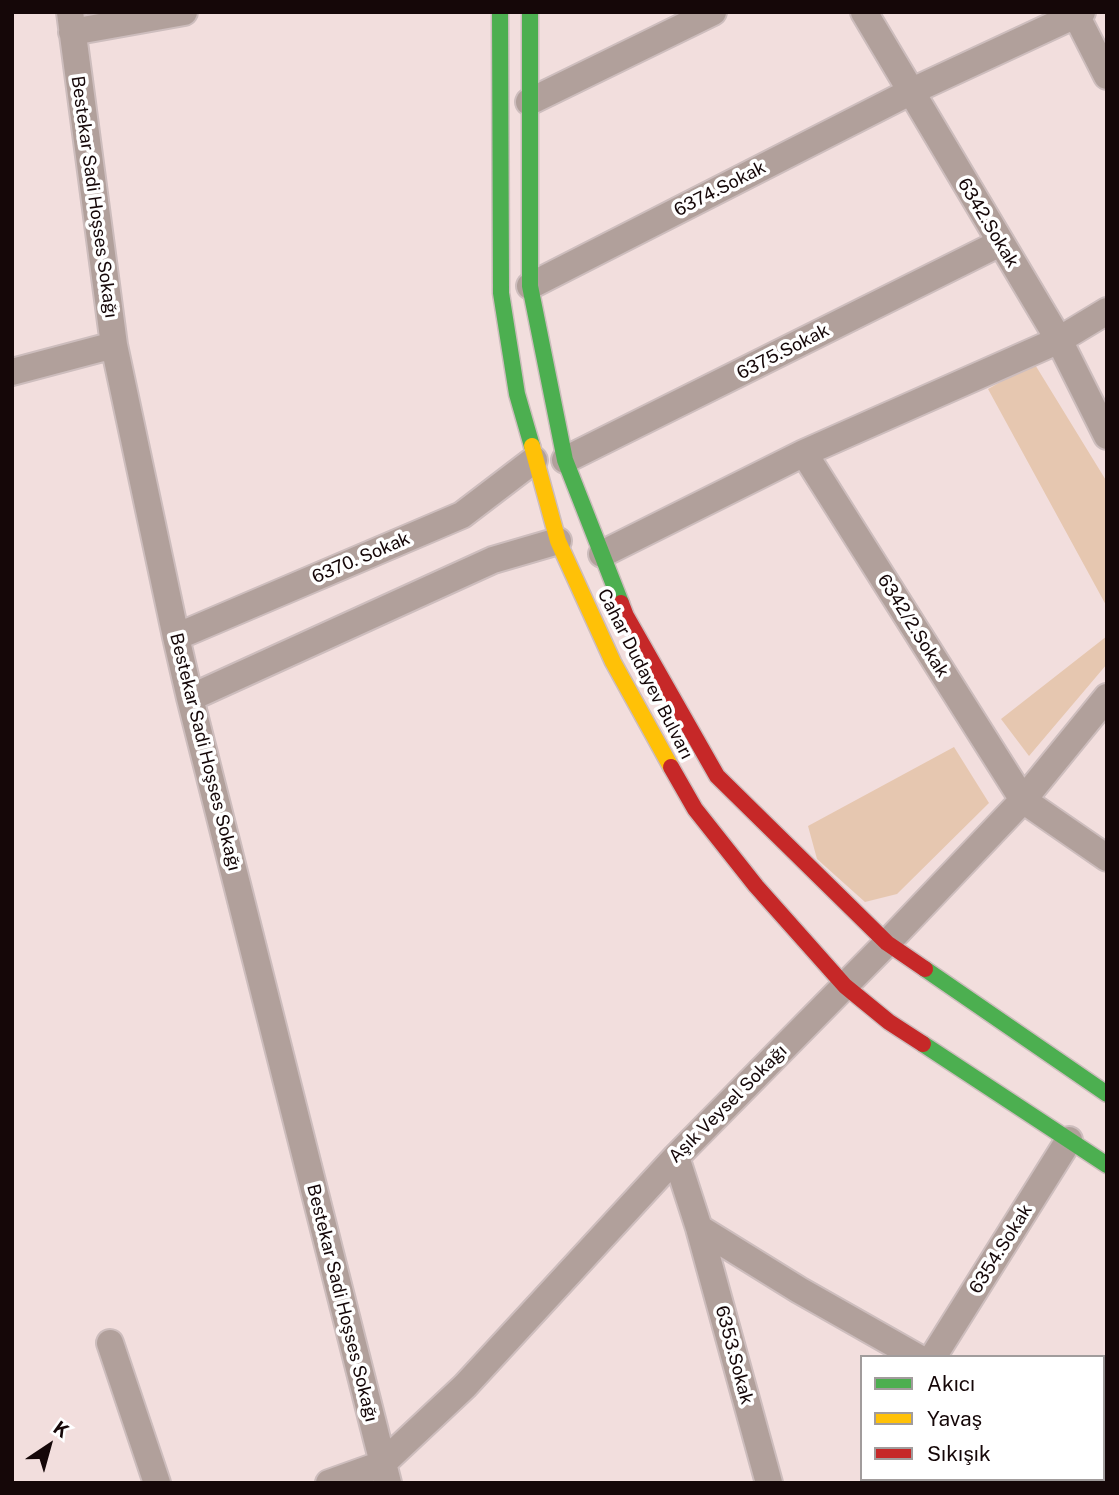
<!DOCTYPE html>
<html>
<head>
<meta charset="utf-8">
<style>
	body { margin:0 }
	#map { position:relative; width:1119px; height:1495px; overflow:hidden; background:#f2dedd; font-family:"Public Sans",sans-serif }
	canvas { display:block }
	.frame { position:absolute; inset:0; border:14px solid #150708; pointer-events:none }
	.legend { position:absolute; left:860px; top:1355px; width:245px; height:126px; box-sizing:border-box; background:#fff; border:2px solid #a19c9c; margin:0; padding:9px 12px; list-style:none; font-size:21px; color:#150708 }
	.legend li { display:flex; align-items:center; gap:14px; height:35px }
	.legend b { width:35px; border:2px solid #a19c9c }
	.north { position:absolute; left:14px; top:1411px; width:70px; height:70px; -webkit-text-stroke:5px #fff; paint-order:stroke; rotate:36deg; font-size:19px; font-weight:700; line-height:28px; text-align:center; color:#150708 }
	.north::after { content:''; display:block; margin:auto; width:24px; height:32px; background:#150708; clip-path:polygon(50% 0,100% 100%,50% 72%,0 100%) }
</style>
</head>
<body>
<div id="map">
<canvas width="1119" height="1495"></canvas>
<div class="frame"></div>
<ul class="legend">
<li><b style="height:9px;background:#4caf50"></b>Akıcı</li>
<li><b style="height:9px;background:#ffc107"></b>Yavaş</li>
<li><b style="height:9px;background:#c62828"></b>Sıkışık</li>
</ul>
<div class="north">K</div>
</div>
<script>
const ctx = document.querySelector('canvas').getContext('2d');
ctx.lineJoin = 'round';
function paint(path, color) { ctx.fillStyle = color; ctx.fill(path, 'evenodd'); }
const toPath = rows => new Path2D(rows.map(r => 'M' + r).join(''));
function strokePath(path, color, width, dash) { ctx.strokeStyle = color; ctx.lineWidth = width; ctx.lineCap = dash ? 'butt' : 'round'; ctx.setLineDash(dash || []); ctx.stroke(path); }
function write(font, color, halo, rows, align = 'center') {
  ctx.font = font + ' "Public Sans",sans-serif'; ctx.lineWidth = 7; ctx.setLineDash([]); ctx.textBaseline = 'middle'; ctx.strokeStyle = halo; ctx.fillStyle = color; for (const [text, x, y, turn = 0] of rows) {
    ctx.save(); ctx.translate(x, y); ctx.rotate((+turn || 0) * Math.PI / 180); ctx.textAlign = isNaN(turn) ? turn : align; if (halo) ctx.strokeText(text, 0, 0); ctx.fillText(text, 0, 0); ctx.restore();
  }
}
paint(toPath([
	[1034,363,1107,482,1107,607,988,389],
	[1107,636,1107,664,1029,756,1001,719],
	[954,747,989,803,897,894,865,902,817,859,808,826]
]), '#e6c7b0');
const lane = toPath([
	[1075,1483,1076,1479]
]);
const street = toPath([
	[70,12,114,345,176,637,190,698,388,1483],
	[864,12,1059,340,1107,436],
	[1076,15,1107,76],
	[72,32,184,12],
	[529,102,713,12],
	[530,286,910,92,1082,12],
	[12,372,114,345],
	[804,453,1023,800,1107,858],
	[565,460,1000,243],
	[602,554,804,453,1059,340,1107,311],
	[176,637,462,515,534,460],
	[190,698,493,560,558,541],
	[676,1157,699,1228,769,1483],
	[699,1228,799,1290,917,1357],
	[110,1343,157,1483],
	[933,1357,1069,1140],
	[1103,1459,1107,1460],
	[329,1483,382,1464,465,1386,676,1157,887,943,1023,800,1107,697]
]);
const fast = toPath([
	[500,12,501,293,517,394,532,446],
	[530,12,530,286,565,460,621,603],
	[925,969,1107,1094],
	[923,1044,1107,1165]
]);
const slow = toPath([
	[532,446,558,541,613,662,671,767]
]);
const jam = toPath([
	[621,603,626,616,717,776,887,943,925,969],
	[671,767,695,809,756,886,845,986,889,1022,923,1044]
]);
strokePath(lane, '#cdbdbd', 18);
strokePath(street, '#cdbdbd', 30);
strokePath(fast, '#cdbdbd', 19);
strokePath(slow, '#cdbdbd', 19);
strokePath(jam, '#cdbdbd', 19);
strokePath(lane, '#b1a09b', 14);
strokePath(street, '#b1a09b', 26);
strokePath(fast, '#4caf50', 16);
strokePath(slow, '#ffc107', 16);
strokePath(jam, '#c62828', 16);
write('18px', '#150708', '#fff', [
	["6374.Sokak",720,189,-27],
	["Bestekar Sadi Hoşses Sokağı",94,197,82],
	["6342.Sokak",988,223,59],
	["6375.Sokak",783,352,-27],
	["6370. Sokak",361,558,-23],
	["6342/2.Sokak",913,626,58],
	["Cahar Dudayev Bulvarı",645,674,63],
	["Bestekar Sadi Hoşses Sokağı",205,752,76],
	["Aşık Veysel Sokağı",728,1104,-45],
	["6354.Sokak",1001,1249,-58],
	["Bestekar Sadi Hoşses Sokağı",342,1303,76],
	["6353.Sokak",734,1355,75]
]);
</script>
</body>
</html>
